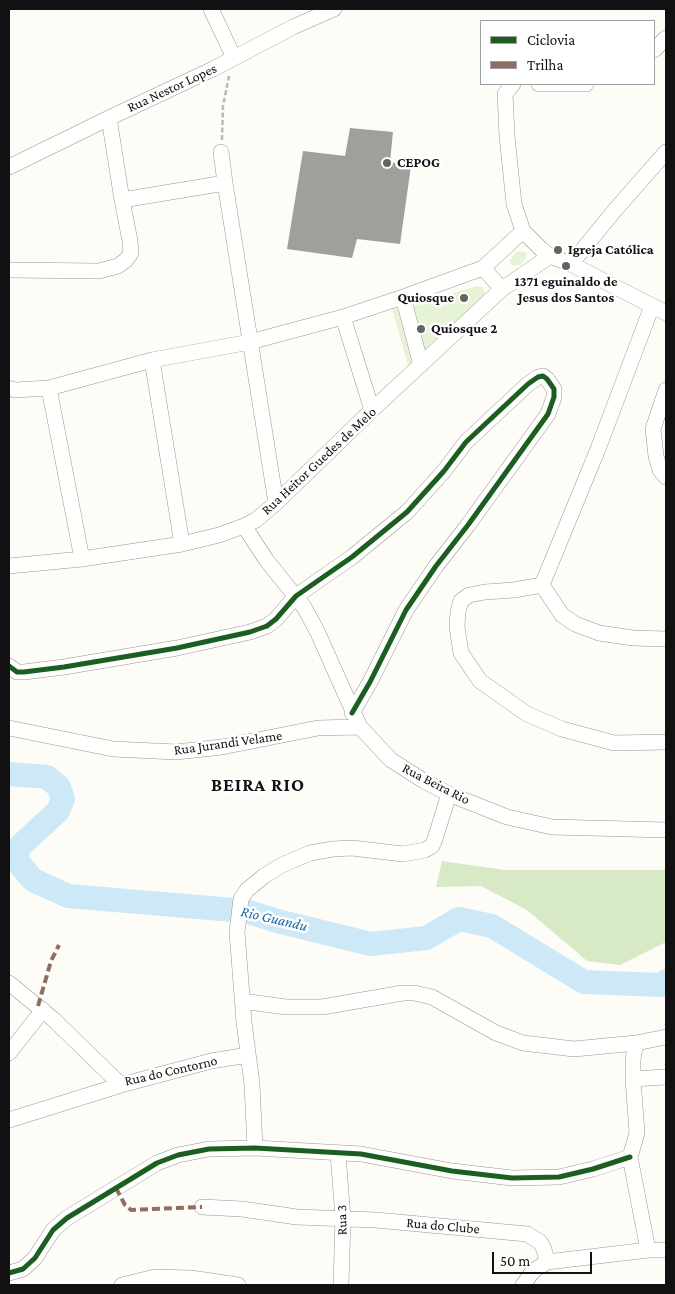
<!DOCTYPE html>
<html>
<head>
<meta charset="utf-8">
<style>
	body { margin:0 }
	#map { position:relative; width:675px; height:1294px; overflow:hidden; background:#fdfcf7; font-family:"Crimson Pro",serif }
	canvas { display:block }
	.frame { position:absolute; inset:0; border:10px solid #111; pointer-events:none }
	.legend { position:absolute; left:480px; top:20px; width:175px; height:65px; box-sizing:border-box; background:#fff; border:1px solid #a0a0a0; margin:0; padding:6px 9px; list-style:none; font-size:15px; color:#111 }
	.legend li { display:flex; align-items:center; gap:10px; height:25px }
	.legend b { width:25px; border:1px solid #a0a0a0 }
	.scale { position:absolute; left:492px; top:1252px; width:100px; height:22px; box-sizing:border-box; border:2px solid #111; border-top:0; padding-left:6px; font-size:15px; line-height:18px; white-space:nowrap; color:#111; -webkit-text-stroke:4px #fff; paint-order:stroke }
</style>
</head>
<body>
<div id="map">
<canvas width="675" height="1294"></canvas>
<div class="frame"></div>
<ul class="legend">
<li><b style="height:6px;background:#1b5e20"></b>Ciclovia</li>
<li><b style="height:6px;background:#8d6e63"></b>Trilha</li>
</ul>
<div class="scale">50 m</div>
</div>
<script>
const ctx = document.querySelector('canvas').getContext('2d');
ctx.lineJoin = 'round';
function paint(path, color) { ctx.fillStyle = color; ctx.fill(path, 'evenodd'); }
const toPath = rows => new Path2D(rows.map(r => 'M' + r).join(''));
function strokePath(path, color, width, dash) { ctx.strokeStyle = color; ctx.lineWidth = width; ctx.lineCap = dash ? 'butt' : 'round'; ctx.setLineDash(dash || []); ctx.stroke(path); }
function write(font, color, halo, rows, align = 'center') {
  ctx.font = font + ' "Crimson Pro",serif'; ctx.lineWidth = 5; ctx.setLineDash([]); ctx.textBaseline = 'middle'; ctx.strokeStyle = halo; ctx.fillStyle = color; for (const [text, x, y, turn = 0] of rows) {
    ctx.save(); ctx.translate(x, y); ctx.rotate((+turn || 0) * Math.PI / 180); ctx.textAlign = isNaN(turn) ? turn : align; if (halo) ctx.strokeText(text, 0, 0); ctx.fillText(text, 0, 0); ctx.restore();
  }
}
paint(toPath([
	[516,252,525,252,527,255,521,265,511,265,509,262],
	[478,286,483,288,485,295,480,302,408,365,392,309]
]), '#e7f3d7');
paint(toPath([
	[442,861,505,870,666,870,666,942,620,965,587,961,527,910,481,886,436,887]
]), '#d8eac5');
strokePath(toPath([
	[9,774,47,777,59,787,63,799,58,811,19,847,16,860,33,880,68,896,245,911,281,922,371,944,426,938,459,919,492,926,584,982,661,985,666,981]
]), '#cde8f7', 24);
paint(toPath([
	[350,128,393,132,390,162,411,166,400,244,357,239,352,258,287,249,303,151,345,156]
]), '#a19f9c');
const minor = toPath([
	[211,9,234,58],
	[654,50,666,38],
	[513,84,505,94,507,136,514,204,523,231,541,249,550,256,571,264,666,313],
	[539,84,586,84],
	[221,152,225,183,276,503],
	[9,167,109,118,213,69,293,27,334,9],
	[122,200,225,183],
	[571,264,615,210,666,152],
	[483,268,502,289],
	[9,270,99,271,118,266,126,260,131,253,130,241,122,200,109,118],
	[403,297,421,365],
	[343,317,372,410],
	[152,360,182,544],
	[9,388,15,390,49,388,152,360,250,342,343,317,403,297,483,268,523,231],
	[49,388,82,559],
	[666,390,653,429,656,456,660,470,666,477],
	[244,526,267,561,304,607,317,631,360,727,391,760,424,781,449,794,507,817,552,827,666,830],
	[9,566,82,559,182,544,219,535,244,526,256,520,276,503,372,410,502,289,550,256],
	[542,585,514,590,485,592,469,595,461,601,458,612,457,627,461,653,480,681,527,714,562,729,614,743,666,742],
	[542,585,598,449,652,306],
	[542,585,562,615,575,624,599,633,633,638,666,639],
	[9,666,17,672,24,672,64,667,177,648,250,632,267,626,276,619,296,596,352,557,407,512,444,471,466,442,528,384,538,377,543,376,547,379,554,389,554,397,548,414,468,525,436,566,406,610,370,682,352,713],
	[9,728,113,749,176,752,222,747,318,728,360,727],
	[9,983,53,1019,121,1085],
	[242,1001,286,1007,322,1007,403,993,414,993,432,997,496,1033,523,1043,574,1049,636,1043,666,1037],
	[636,1043,633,1059,633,1079,637,1133,630,1157,648,1250],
	[9,1053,43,1010],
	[633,1079,666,1077],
	[9,1120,121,1085,211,1061,248,1055],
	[255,1148,252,1084,244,1022,237,932,241,899,247,890,264,876,282,865,310,853,333,849,352,848,403,854,425,850,432,846,435,839,449,794],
	[338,1154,343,1218,341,1285],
	[202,1207,242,1209,297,1217,376,1220,527,1234,540,1242,544,1249,547,1262,648,1250,666,1250],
	[9,1273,23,1269,35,1258,53,1230,67,1218,157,1163,178,1155,209,1149,255,1148,361,1154,452,1171,512,1178,559,1177,593,1169,630,1157],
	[122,1285,155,1277,191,1278,238,1285],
	[523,1285,533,1271,547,1262]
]);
strokePath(minor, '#979795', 16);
strokePath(toPath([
	[222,140,223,106,229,76]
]), '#b9b9b8', 2.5, [5, 2.5]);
strokePath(minor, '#fffffe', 15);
strokePath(toPath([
	[38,1006,51,961,59,945],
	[116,1188,125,1205,131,1210,202,1207]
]), '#8d6e63', 4, [8, 4]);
strokePath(toPath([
	[9,666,17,672,24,672,64,667,177,648,250,632,267,626,276,619,296,596,352,557,407,512,444,471,466,442,528,384,538,377,543,376,547,379,554,389,554,397,548,414,468,525,436,566,406,610,370,682,352,713],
	[9,1273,23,1269,35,1258,53,1230,67,1218,157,1163,178,1155,209,1149,255,1148,361,1154,452,1171,512,1178,559,1177,593,1169,630,1157]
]), '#1b5e20', 5);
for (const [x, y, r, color] of [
	[387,163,5,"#646362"],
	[558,250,5,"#646362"],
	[566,266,5,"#646362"],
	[464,298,5,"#646362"],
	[421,329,5,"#646362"]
]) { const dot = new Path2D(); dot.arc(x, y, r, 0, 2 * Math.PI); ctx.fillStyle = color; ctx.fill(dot); strokePath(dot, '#fff', 2); }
write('14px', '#111', '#fff', [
	["Rua Nestor Lopes",172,88,-25],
	["Rua Heitor Guedes de Melo",319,461,-43],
	["Rua Jurandi Velame",228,743,-8],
	["Rua Beira Rio",436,784,27],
	["Rua do Contorno",171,1071,-13],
	["Rua 3",342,1220,-91],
	["Rua do Clube",443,1226,5]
]);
write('bold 14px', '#111', '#fff', [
	["CEPOG",397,163],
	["Igreja Católica",568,250],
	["1371 eguinaldo de",566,282,"center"],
	["Jesus dos Santos",566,298,"center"],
	["Quiosque",454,298,"right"],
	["Quiosque 2",431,329]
], 'left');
write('italic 15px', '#1768a6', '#fff', [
	["Rio Guandu",274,919,13]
]);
ctx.letterSpacing = '1px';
write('bold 19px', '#111', '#fff', [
	["BEIRA RIO",258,785]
]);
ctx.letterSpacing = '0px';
</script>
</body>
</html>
